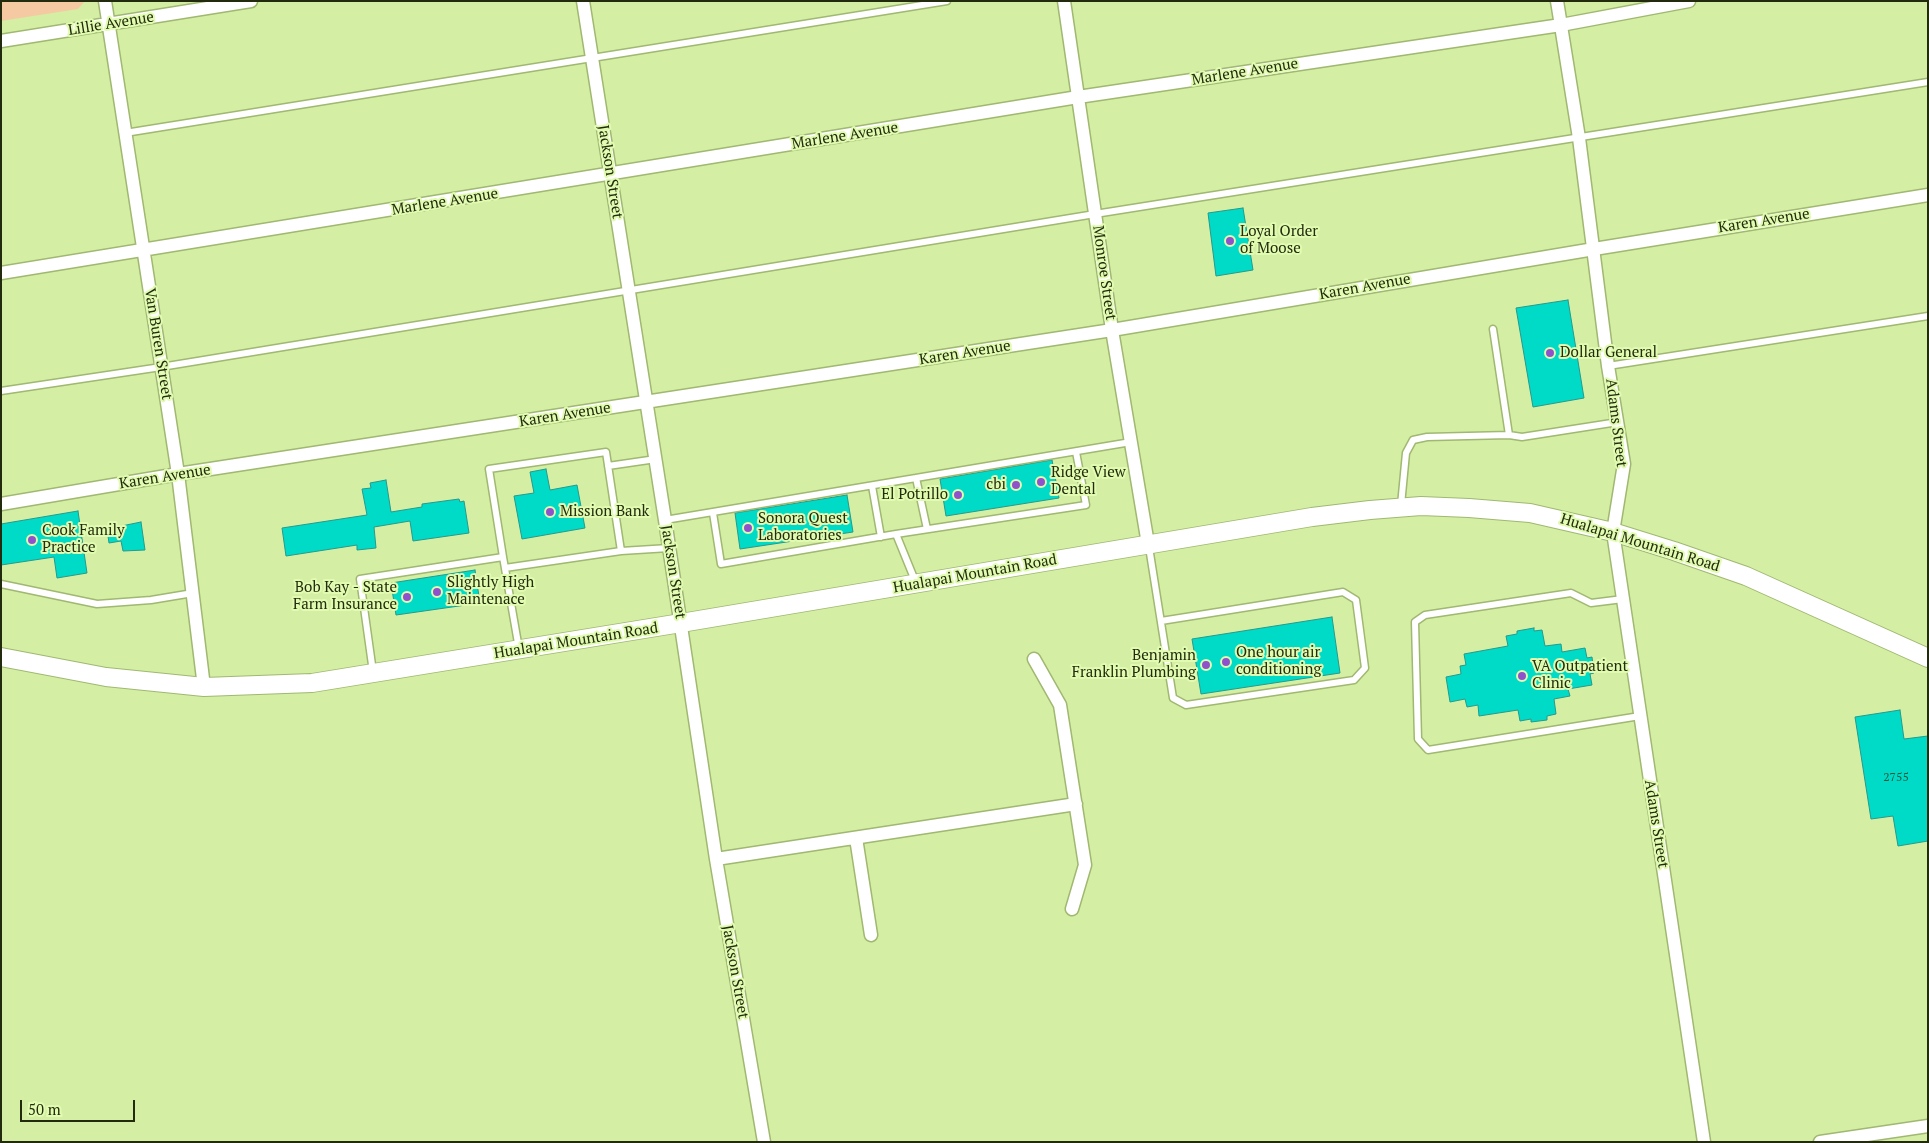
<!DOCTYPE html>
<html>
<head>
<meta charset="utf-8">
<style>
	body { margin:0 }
	#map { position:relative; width:1929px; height:1143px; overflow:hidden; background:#d4eea4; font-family:"PT Serif",serif }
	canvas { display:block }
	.frame { position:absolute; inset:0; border:2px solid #222b0d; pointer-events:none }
	.scale { position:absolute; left:20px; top:1100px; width:115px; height:22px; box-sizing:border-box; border:2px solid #222b0d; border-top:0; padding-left:6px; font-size:15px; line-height:18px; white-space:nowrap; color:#222b0d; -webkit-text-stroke:4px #e1fcb1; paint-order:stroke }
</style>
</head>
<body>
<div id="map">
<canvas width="1929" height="1143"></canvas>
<div class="frame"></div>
<div class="scale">50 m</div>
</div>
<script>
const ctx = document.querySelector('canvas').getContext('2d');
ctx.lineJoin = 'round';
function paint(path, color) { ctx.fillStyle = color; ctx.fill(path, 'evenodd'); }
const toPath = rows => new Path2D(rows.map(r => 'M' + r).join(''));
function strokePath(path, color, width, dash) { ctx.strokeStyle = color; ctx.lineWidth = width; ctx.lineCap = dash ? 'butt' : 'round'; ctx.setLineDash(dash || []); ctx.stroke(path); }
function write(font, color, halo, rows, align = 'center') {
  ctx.font = font + ' "PT Serif",serif'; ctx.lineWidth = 4; ctx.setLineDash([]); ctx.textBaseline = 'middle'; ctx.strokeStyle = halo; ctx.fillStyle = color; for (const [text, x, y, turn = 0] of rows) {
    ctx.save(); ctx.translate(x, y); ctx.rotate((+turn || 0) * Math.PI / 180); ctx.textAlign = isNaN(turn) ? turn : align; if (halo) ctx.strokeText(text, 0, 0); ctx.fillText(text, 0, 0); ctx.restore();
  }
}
paint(toPath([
	[1,1,85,1,78,9,1,21]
]), '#f5caa3');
const building = toPath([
	[1243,208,1253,270,1216,276,1208,213,1243,208],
	[1568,300,1584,398,1533,407,1516,308,1568,300],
	[1052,460,1059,498,946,516,940,479,1052,460],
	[546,469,550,490,577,485,585,528,522,539,514,496,534,493,530,472,546,469],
	[386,480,391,512,422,507,422,504,459,499,460,502,464,501,469,533,413,541,410,521,374,527,376,548,357,550,357,545,286,556,282,528,367,515,362,489,371,488,370,483,386,480],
	[847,495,853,532,740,549,735,513,847,495],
	[78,511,87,573,57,578,54,557,1,565,1,524,78,511],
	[141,522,145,550,123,551,121,541,109,543,107,529,141,522],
	[475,570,480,603,396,615,391,583,475,570],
	[1332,617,1340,673,1201,694,1192,639,1332,617],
	[1534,628,1534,631,1542,630,1545,646,1561,644,1562,652,1585,648,1587,658,1592,657,1594,673,1590,674,1592,685,1568,689,1570,696,1554,699,1556,714,1547,716,1547,720,1531,722,1531,719,1520,721,1518,710,1479,716,1478,705,1467,707,1465,699,1450,702,1446,677,1461,674,1460,666,1466,665,1464,654,1508,646,1506,636,1517,634,1517,631,1534,628],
	[1900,710,1904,739,1928,736,1928,841,1898,846,1893,816,1871,819,1855,717,1900,710]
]);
paint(building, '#00dbc8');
strokePath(building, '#25998c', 1);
const lane = toPath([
	[125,133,947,1],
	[1493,329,1509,435,1522,437,1618,422],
	[1608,366,1928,316],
	[1,391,161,367,1095,214,1928,82],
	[608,466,656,459],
	[916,478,927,529],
	[872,486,881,537],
	[1401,505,1406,453,1413,440,1427,437,1509,435],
	[713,513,721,564,896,534,916,583],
	[665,520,1131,442],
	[896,534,1086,505,1076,452],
	[1149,547,1173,698,1186,705,1354,680,1365,668,1356,600,1343,592,1161,621],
	[621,551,669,548],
	[503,557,489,469,606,452,621,551,505,568],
	[1,584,97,604,151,600,193,593],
	[1623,599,1591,603,1571,593,1425,615,1415,622,1418,739,1428,750,1640,716],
	[373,672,360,579,503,557,519,649]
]);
const street = toPath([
	[105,1,178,474,204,687],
	[583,1,665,520,716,859,764,1142],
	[1064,1,1112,330,1148,544],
	[1557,1,1579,138,1608,366,1624,464,1613,532,1704,1142],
	[1,41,251,1],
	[1,273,1078,97,1561,25,1689,1],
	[1,504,178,474,1112,330,1594,249,1928,195],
	[1034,659,1060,705,1085,865,1072,909],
	[856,838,871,935],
	[716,859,1076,804],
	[1820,1142,1928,1126]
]);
const secondary = toPath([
	[1,657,106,677,204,687,312,683,681,623,1312,517,1370,510,1421,506,1469,508,1530,513,1613,532,1674,551,1746,576,1928,658]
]);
strokePath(lane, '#a0b871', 9);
strokePath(street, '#a0b871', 15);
strokePath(secondary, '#a0b871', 20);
strokePath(lane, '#fff', 6);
strokePath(street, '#fff', 12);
strokePath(secondary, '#fff', 18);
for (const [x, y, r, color] of [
	[1230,241,5,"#8e53ca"],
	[1550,353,5,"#8e53ca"],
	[1041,482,5,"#8e53ca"],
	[1016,485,5,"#8e53ca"],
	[958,495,5,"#8e53ca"],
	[550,512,5,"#8e53ca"],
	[748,528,5,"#8e53ca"],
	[32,540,5,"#8e53ca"],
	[437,592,5,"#8e53ca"],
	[407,597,5,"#8e53ca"],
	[1226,662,5,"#8e53ca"],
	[1206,665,5,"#8e53ca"],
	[1522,676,5,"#8e53ca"]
]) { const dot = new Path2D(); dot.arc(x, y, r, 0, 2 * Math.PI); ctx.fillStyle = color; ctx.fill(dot); strokePath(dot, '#e1fcb1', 2); }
write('12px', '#1a573c', null, [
	["2755",1896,778]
]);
write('15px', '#222b0d', '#e1fcb1', [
	["Lillie Avenue",111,24,-9],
	["Marlene Avenue",1245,72,-9],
	["Marlene Avenue",845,136,-9],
	["Jackson Street",610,172,81],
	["Marlene Avenue",445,202,-9],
	["Karen Avenue",1764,221,-9],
	["Monroe Street",1104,273,82],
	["Karen Avenue",1365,287,-10],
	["Van Buren Street",158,344,81],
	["Karen Avenue",965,353,-9],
	["Karen Avenue",565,415,-9],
	["Adams Street",1616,423,83],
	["Karen Avenue",165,477,-9],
	["Hualapai Mountain Road",1640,543,17],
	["Jackson Street",673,572,81],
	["Hualapai Mountain Road",975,574,-10],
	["Hualapai Mountain Road",576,641,-9],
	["Adams Street",1656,824,81],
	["Jackson Street",735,972,80]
]);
write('15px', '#222b0d', '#e1fcb1', [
	["Loyal Order",1240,232],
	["of Moose",1240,249],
	["Dollar General",1560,353],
	["Ridge View",1051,473],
	["Dental",1051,490],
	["cbi",1006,485,"right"],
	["El Potrillo",948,495,"right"],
	["Mission Bank",560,512],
	["Sonora Quest",758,519],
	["Laboratories",758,536],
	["Cook Family",42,531],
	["Practice",42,548],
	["Slightly High",447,583],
	["Maintenace",447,600],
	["Bob Kay - State",397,588,"right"],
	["Farm Insurance",397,605,"right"],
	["One hour air",1236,653],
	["conditioning",1236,670],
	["Benjamin",1196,656,"right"],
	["Franklin Plumbing",1196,673,"right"],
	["VA Outpatient",1532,667],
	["Clinic",1532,684]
], 'left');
</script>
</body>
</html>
